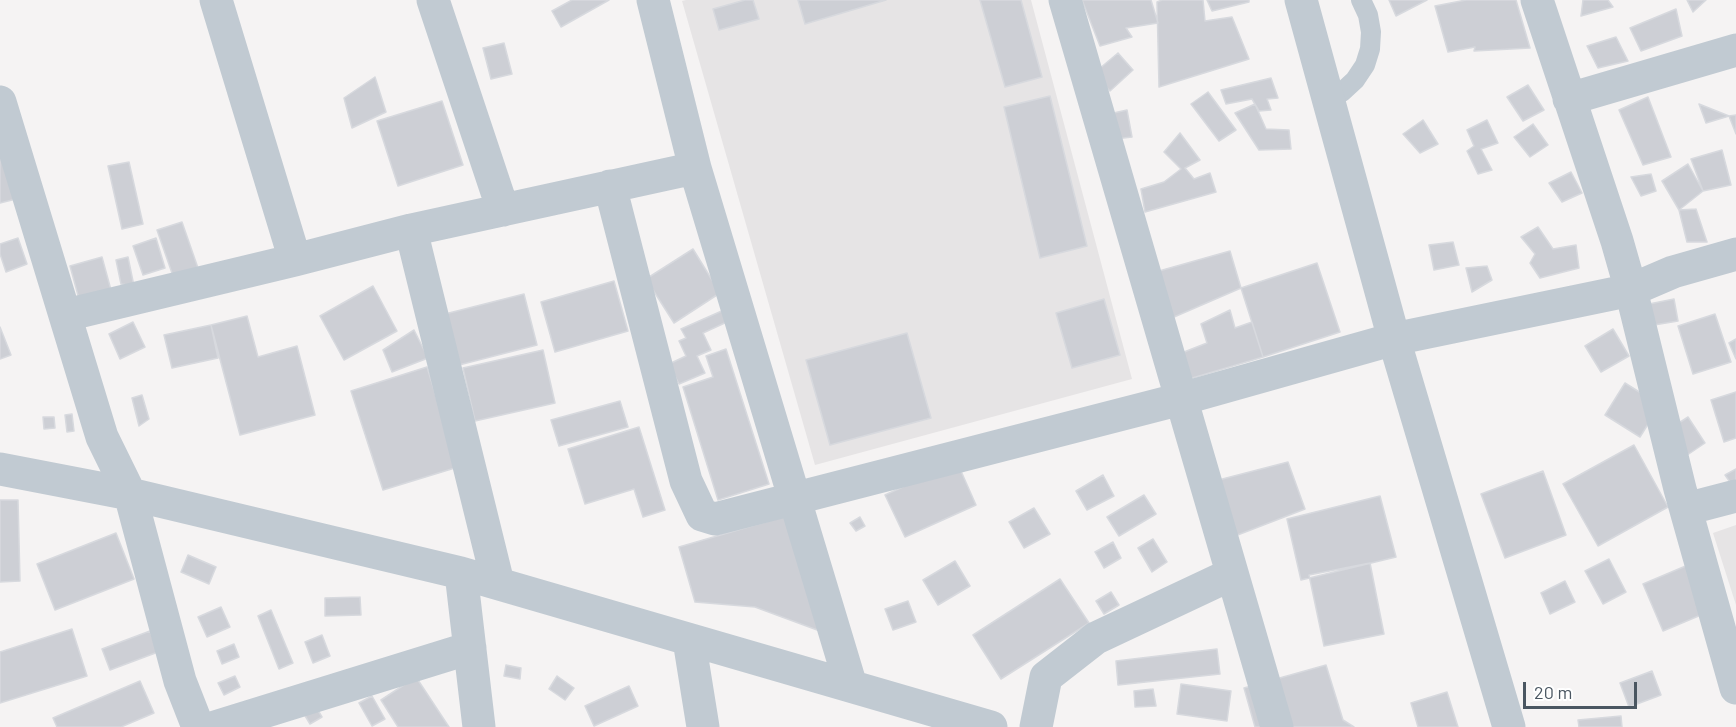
<!DOCTYPE html>
<html>
<head>
<meta charset="utf-8">
<style>
	body { margin:0 }
	#map { position:relative; width:1736px; height:727px; overflow:hidden; background:#f5f3f3; font-family:Barlow,sans-serif }
	canvas { display:block }
	.scale { position:absolute; left:1523px; top:682px; width:114px; height:27px; box-sizing:border-box; border:3px solid #4a5661; border-top:0; padding-left:8px; font-size:18px; line-height:21px; white-space:nowrap; color:#4a5661; -webkit-text-stroke:4px #fff; paint-order:stroke }
</style>
</head>
<body>
<div id="map">
<canvas width="1736" height="727"></canvas>
<div class="scale">20 m</div>
</div>
<script>
const ctx = document.querySelector('canvas').getContext('2d');
ctx.lineJoin = 'round';
function paint(path, color) { ctx.fillStyle = color; ctx.fill(path, 'evenodd'); }
const toPath = rows => new Path2D(rows.map(r => 'M' + r).join(''));
function strokePath(path, color, width, dash) { ctx.strokeStyle = color; ctx.lineWidth = width; ctx.lineCap = dash ? 'butt' : 'round'; ctx.setLineDash(dash || []); ctx.stroke(path); }
paint(toPath([
	[686,0,1031,0,1132,379,815,465,682,1],
	[1736,525,1736,605,1713,533]
]), '#e6e4e5');
const building = toPath([
	[572,0,609,0,561,27,552,11,572,0],
	[745,0,753,0,759,19,719,30,713,9,745,0],
	[798,0,886,0,805,24,798,0],
	[980,0,1021,0,1042,77,1005,87,980,0],
	[1082,0,1151,0,1158,23,1126,28,1132,37,1100,46,1082,0],
	[1162,0,1203,0,1205,21,1232,17,1249,59,1159,87,1157,2,1162,0],
	[1207,0,1249,0,1249,2,1212,11,1207,0],
	[1389,0,1427,0,1396,16,1389,0],
	[1466,0,1516,0,1530,48,1474,51,1475,47,1448,52,1435,6,1466,0],
	[1583,0,1608,0,1613,7,1581,16,1583,0],
	[1687,0,1706,0,1693,12,1687,0],
	[1676,9,1682,36,1641,51,1630,28,1676,9],
	[1616,37,1628,61,1598,68,1587,46,1616,37],
	[504,43,512,74,491,79,483,48,504,43],
	[1118,53,1133,70,1110,91,1093,74,1118,53],
	[375,77,386,112,352,128,344,98,375,77],
	[1271,78,1278,98,1267,99,1271,110,1259,111,1252,99,1226,104,1221,90,1271,78],
	[1528,85,1544,110,1523,121,1507,97,1528,85],
	[1208,92,1236,130,1219,141,1191,104,1208,92],
	[1050,96,1087,246,1040,258,1004,107,1050,96],
	[1648,97,1671,157,1643,165,1619,110,1648,97],
	[442,101,463,165,398,186,377,121,442,101],
	[1255,104,1266,129,1289,130,1291,149,1259,150,1235,113,1255,104],
	[1699,104,1729,116,1706,123,1699,104],
	[1127,110,1132,137,1115,139,1109,114,1127,110],
	[1736,115,1736,134,1729,116,1736,115],
	[1423,120,1438,144,1420,153,1403,134,1423,120],
	[1487,120,1498,143,1481,149,1492,170,1478,174,1467,151,1474,146,1467,130,1487,120],
	[1533,124,1548,145,1530,157,1514,137,1533,124],
	[1180,133,1200,160,1185,168,1194,179,1210,173,1216,192,1145,212,1141,189,1164,182,1181,169,1164,152,1180,133],
	[0,138,16,199,0,203,0,138],
	[1722,150,1731,185,1703,191,1691,159,1722,150],
	[129,162,143,224,122,229,108,166,129,162],
	[1688,164,1703,191,1679,210,1662,181,1688,164],
	[1571,172,1582,193,1562,202,1549,183,1571,172],
	[1651,174,1656,191,1641,196,1631,177,1651,174],
	[1696,209,1707,242,1687,242,1679,210,1696,209],
	[182,222,198,268,173,276,157,230,182,222],
	[1538,227,1553,249,1576,245,1579,268,1540,278,1530,263,1535,254,1521,237,1538,227],
	[18,238,27,264,6,272,0,254,0,244,18,238],
	[156,238,165,268,143,275,133,246,156,238],
	[1453,242,1459,265,1434,270,1429,245,1453,242],
	[693,249,720,293,674,323,646,279,693,249],
	[1230,251,1241,288,1174,317,1152,273,1230,251],
	[102,257,111,290,79,299,70,266,102,257],
	[128,257,134,286,121,284,116,260,128,257],
	[1317,263,1340,332,1263,357,1241,288,1317,263],
	[1487,266,1492,280,1472,292,1466,268,1487,266],
	[614,281,628,331,555,352,541,302,614,281],
	[373,286,397,331,344,360,320,316,373,286],
	[524,294,537,345,459,365,445,314,524,294],
	[1104,299,1120,355,1072,368,1056,313,1104,299],
	[1674,299,1678,321,1648,326,1644,305,1674,299],
	[724,310,729,321,703,333,711,350,697,356,705,373,679,384,669,364,686,356,679,341,686,338,681,329,724,310],
	[1230,310,1235,328,1252,322,1263,357,1189,379,1179,354,1207,343,1201,324,1230,310],
	[1715,314,1731,362,1693,374,1678,326,1715,314],
	[247,316,258,357,297,346,315,415,240,435,211,325,247,316],
	[133,322,145,347,120,359,109,334,133,322],
	[211,325,218,358,172,368,164,335,211,325],
	[0,327,11,355,0,359,0,327],
	[1613,329,1629,356,1601,372,1585,346,1613,329],
	[414,330,428,358,392,372,383,350,414,330],
	[907,333,931,418,830,445,806,360,907,333],
	[1736,339,1736,359,1729,343,1736,339],
	[726,349,769,484,718,500,683,387,713,377,706,356,726,349],
	[543,350,555,403,475,421,463,368,543,350],
	[427,367,458,467,383,490,351,391,427,367],
	[1625,383,1660,405,1640,437,1605,415,1625,383],
	[1736,392,1736,438,1724,442,1711,400,1736,392],
	[142,395,149,419,139,426,132,398,142,395],
	[620,401,628,427,559,446,551,420,620,401],
	[72,414,74,431,67,432,65,415,72,414],
	[43,417,54,417,55,428,44,429,43,417],
	[1688,417,1705,443,1677,462,1659,436,1688,417],
	[639,427,665,510,643,517,634,489,585,504,568,449,639,427],
	[1634,445,1668,507,1598,546,1563,484,1634,445],
	[957,462,976,505,905,537,885,495,957,462],
	[1288,462,1305,509,1222,541,1207,483,1288,462],
	[1736,469,1736,483,1732,485,1725,475,1736,469],
	[1543,471,1566,535,1505,558,1481,494,1543,471],
	[1103,475,1114,496,1087,510,1076,491,1103,475],
	[1144,495,1156,514,1119,536,1107,517,1144,495],
	[1380,496,1396,557,1301,580,1287,519,1380,496],
	[0,500,18,500,20,581,0,582,0,500],
	[1034,508,1050,534,1024,548,1009,522,1034,508],
	[793,514,828,634,755,607,695,602,679,547,793,514],
	[860,517,865,526,856,531,850,523,860,517],
	[116,533,134,579,55,610,37,564,116,533],
	[1153,539,1167,562,1152,572,1138,548,1153,539],
	[1113,542,1121,558,1104,568,1095,552,1113,542],
	[188,555,216,567,209,584,181,572,188,555],
	[1609,559,1626,592,1603,604,1585,571,1609,559],
	[955,561,970,586,938,605,923,580,955,561],
	[1370,563,1384,634,1324,646,1309,575,1370,563],
	[1688,565,1708,612,1663,631,1643,584,1688,565],
	[1060,579,1089,623,1001,679,973,635,1060,579],
	[1565,581,1575,602,1550,614,1541,593,1565,581],
	[1111,592,1119,605,1104,614,1096,601,1111,592],
	[360,597,361,615,325,616,325,598,360,597],
	[908,601,916,622,893,630,885,609,908,601],
	[221,607,230,627,207,637,198,617,221,607],
	[271,610,293,663,279,669,258,616,271,610],
	[72,629,87,676,0,703,0,652,72,629],
	[150,631,158,652,110,670,102,649,150,631],
	[322,635,330,656,313,663,305,642,322,635],
	[234,644,239,657,222,664,217,651,234,644],
	[1217,649,1220,674,1118,685,1116,661,1217,649],
	[506,665,521,668,520,679,504,676,506,665],
	[1326,665,1343,720,1354,727,1255,727,1244,688,1326,665],
	[1652,671,1661,695,1629,707,1620,683,1652,671],
	[235,676,240,687,224,695,218,683,235,676],
	[557,676,574,688,565,700,549,689,557,676],
	[416,677,449,727,398,727,381,700,416,677],
	[140,681,154,713,121,727,57,727,53,718,140,681],
	[1181,684,1231,691,1227,721,1177,714,1181,684],
	[629,686,638,706,594,726,585,706,629,686],
	[1153,689,1156,706,1135,707,1134,691,1153,689],
	[1447,692,1458,727,1418,727,1411,703,1447,692],
	[372,696,385,719,372,726,359,703,372,696],
	[316,707,322,717,310,724,304,714,316,707],
	[1621,716,1622,727,1579,727,1578,720,1621,716]
]);
paint(building, '#cdcfd5');
strokePath(building, '#d7d9de', 1.5);
strokePath(toPath([
	[1327,100,1342,92,1355,80,1365,65,1370,49,1371,32,1368,15,1361,0]
]), '#c1cad2', 20);
strokePath(toPath([
	[216,0,295,260],
	[433,0,503,210],
	[653,0,695,168,851,686],
	[1065,0,1277,727],
	[1301,0,1394,339,1509,727],
	[1537,0,1617,241,1631,290,1673,272,1736,254],
	[1569,99,1736,50],
	[0,102,102,437,130,494,180,681,198,727],
	[610,186,686,481,702,515,715,519,1181,399,1394,339,1631,290,1680,489,1736,688],
	[411,230,498,583],
	[66,315,295,260,411,230,695,168],
	[0,469,130,494,461,573,991,727],
	[1686,509,1736,496],
	[461,573,479,727],
	[689,640,703,727],
	[215,727,470,648],
	[1036,727,1046,677,1096,638,1232,574]
]), '#c1cad2', 33);
</script>
</body>
</html>
